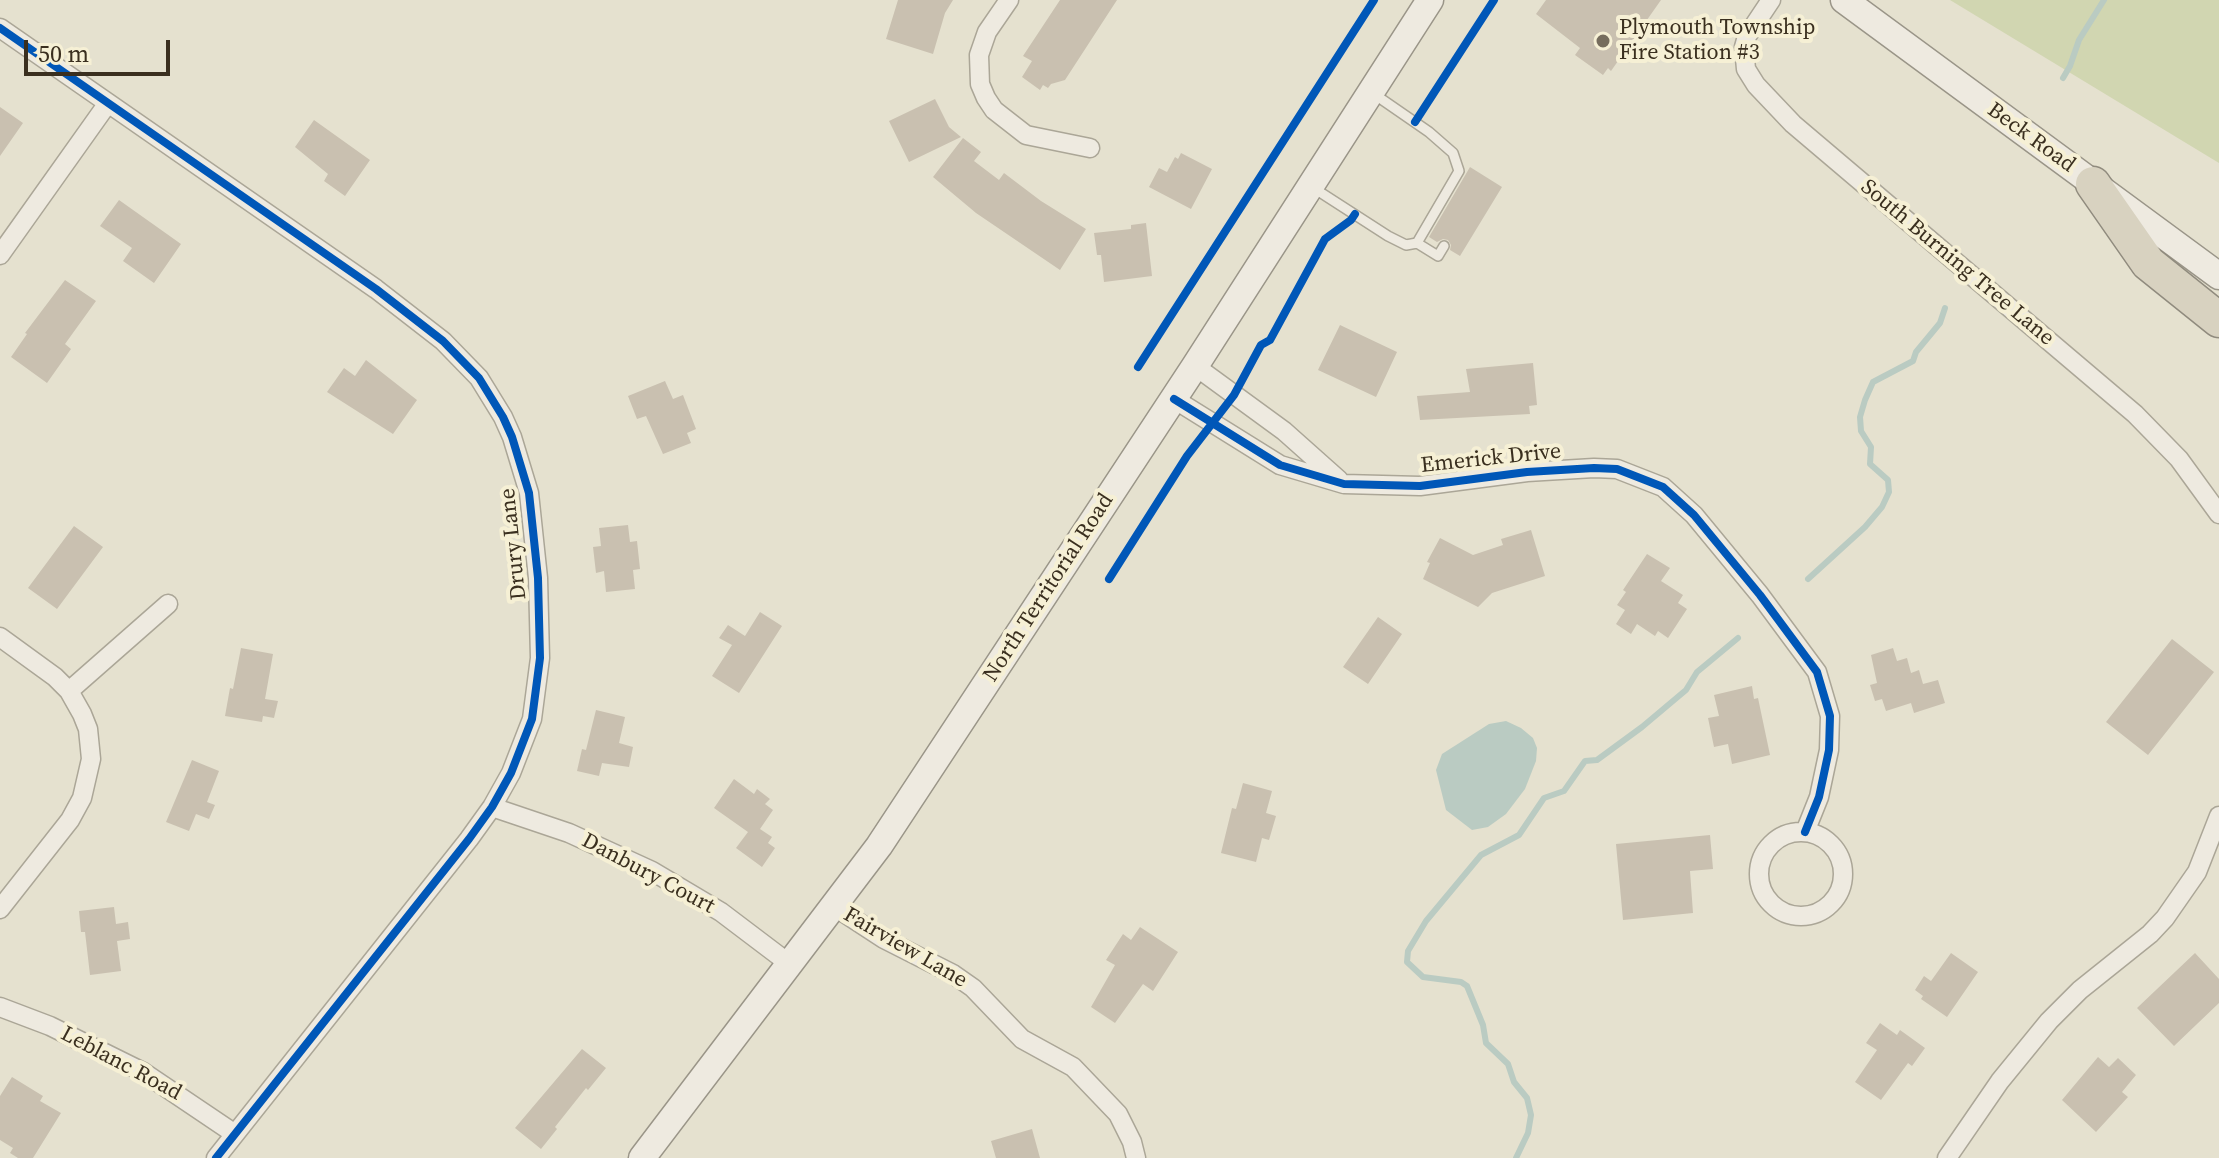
<!DOCTYPE html>
<html>
<head>
<meta charset="utf-8">
<style>
	body { margin:0 }
	#map { position:relative; width:2219px; height:1158px; overflow:hidden; background:#e5e1cf; font-family:"Source Serif 4",serif }
	canvas { display:block }
	.scale { position:absolute; left:24px; top:40px; width:146px; height:36px; box-sizing:border-box; border:4px solid #3a2f1f; border-top:0; padding-left:10px; font-size:24px; line-height:28px; white-space:nowrap; color:#3a2f1f; -webkit-text-stroke:6px #f6f0d5; paint-order:stroke }
</style>
</head>
<body>
<div id="map">
<canvas width="2219" height="1158"></canvas>
<div class="scale">50 m</div>
</div>
<script>
const ctx = document.querySelector('canvas').getContext('2d');
ctx.lineJoin = 'round';
function paint(path, color) { ctx.fillStyle = color; ctx.fill(path, 'evenodd'); }
const toPath = rows => new Path2D(rows.map(r => 'M' + r).join(''));
function strokePath(path, color, width, dash) { ctx.strokeStyle = color; ctx.lineWidth = width; ctx.lineCap = dash ? 'butt' : 'round'; ctx.setLineDash(dash || []); ctx.stroke(path); }
function write(font, color, halo, rows, align = 'center') {
  ctx.font = font + ' "Source Serif 4",serif'; ctx.lineWidth = 8; ctx.setLineDash([]); ctx.textBaseline = 'middle'; ctx.strokeStyle = halo; ctx.fillStyle = color; for (const [text, x, y, turn = 0] of rows) {
    ctx.save(); ctx.translate(x, y); ctx.rotate((+turn || 0) * Math.PI / 180); ctx.textAlign = isNaN(turn) ? turn : align; if (halo) ctx.strokeText(text, 0, 0); ctx.fillText(text, 0, 0); ctx.restore();
  }
}
paint(toPath([
	[1950,0,2219,0,2219,163]
]), '#d1d6b1');
paint(toPath([
	[1506,721,1521,728,1533,738,1537,748,1536,761,1525,789,1506,814,1488,827,1472,830,1446,810,1436,770,1442,754,1489,724]
]), '#bacbc2');
strokePath(toPath([
	[2063,78,2070,66,2079,40,2104,0],
	[1808,579,1865,527,1882,507,1889,492,1888,480,1870,464,1871,447,1861,431,1860,417,1865,400,1873,382,1913,361,1916,352,1940,323,1945,308],
	[1516,1158,1528,1133,1531,1115,1527,1098,1514,1082,1508,1064,1486,1043,1483,1025,1467,986,1461,982,1423,977,1407,962,1408,951,1426,921,1481,855,1519,835,1544,798,1564,791,1585,761,1597,760,1642,727,1686,690,1697,672,1738,638]
]), '#bacbc2', 6);
paint(toPath([
	[898,0,953,0,945,13,933,54,886,39],
	[1060,0,1117,0,1065,80,1051,84,1048,88,1043,85,1040,90,1022,77,1032,61,1023,56],
	[1546,0,1661,0,1611,71,1608,68,1603,75,1575,55,1580,48,1536,14],
	[935,99,949,127,961,137,909,162,889,121],
	[0,107,23,123,0,156],
	[314,120,370,160,345,196,324,181,328,174,295,147],
	[963,138,981,152,974,161,999,180,1004,173,1041,201,1086,229,1060,270,976,213,933,177],
	[1181,153,1212,169,1191,209,1149,187,1159,168,1167,172,1175,157,1178,159],
	[1470,167,1502,187,1460,256,1450,250,1451,245,1448,240,1443,239,1437,242,1429,237],
	[119,200,181,244,154,283,123,261,132,248,100,226],
	[1146,223,1152,276,1104,282,1101,255,1097,255,1094,233,1131,229,1131,225],
	[65,280,96,301,65,344,71,349,47,383,11,357,27,334,25,333],
	[1340,325,1397,352,1376,397,1318,370],
	[366,360,417,400,393,434,327,392,344,368,355,376],
	[1533,363,1537,405,1529,406,1530,414,1420,420,1417,396,1470,392,1466,369],
	[665,381,673,399,683,395,696,429,687,433,691,443,663,454,646,416,637,419,628,396],
	[628,525,630,542,637,541,640,569,633,570,635,589,606,592,604,571,596,573,593,547,601,546,599,528],
	[74,526,103,547,57,609,28,588],
	[1531,530,1545,576,1492,593,1478,607,1423,579,1430,563,1427,562,1440,538,1473,555,1503,545,1501,539],
	[1647,554,1670,568,1661,581,1683,595,1678,603,1687,609,1668,638,1658,631,1655,636,1637,624,1631,634,1616,624,1625,610,1617,605,1626,592,1623,590],
	[760,612,782,626,739,693,712,676,732,645,719,638,728,625,745,636],
	[1378,617,1402,634,1368,684,1343,667],
	[2172,639,2214,672,2148,755,2106,722],
	[241,648,273,654,265,699,278,701,274,718,263,716,262,722,225,716,230,688,233,689],
	[1893,648,1897,661,1907,658,1911,673,1919,670,1923,684,1938,680,1945,703,1914,713,1911,703,1886,711,1882,699,1875,701,1870,685,1877,683,1871,655],
	[1752,686,1754,699,1758,698,1770,755,1732,764,1728,744,1714,747,1708,718,1719,716,1714,695],
	[596,710,625,717,619,743,633,747,629,767,602,763,599,776,577,771,582,749,586,750],
	[192,760,219,771,207,802,215,805,209,819,196,814,189,831,166,822],
	[734,779,754,794,757,789,770,799,765,804,773,810,760,829,772,837,768,843,775,848,762,867,736,848,748,832,714,808],
	[1243,783,1272,791,1266,813,1276,816,1269,840,1262,838,1256,862,1221,853,1232,808,1236,809],
	[1710,835,1713,869,1690,871,1693,913,1623,920,1616,844],
	[114,907,116,924,128,922,130,939,117,941,121,971,90,975,85,932,81,932,79,911],
	[1140,927,1178,952,1153,991,1143,984,1115,1023,1091,1007,1115,965,1106,960,1123,934,1131,940],
	[1951,953,1978,972,1947,1017,1921,999,1923,996,1915,990,1924,976,1931,981],
	[2195,953,2219,979,2219,1003,2174,1046,2137,1008],
	[1880,1023,1897,1035,1900,1030,1925,1048,1912,1066,1908,1063,1881,1100,1855,1082,1877,1050,1866,1043],
	[582,1049,606,1068,588,1090,586,1088,555,1127,557,1129,541,1149,515,1128],
	[2098,1057,2109,1067,2118,1058,2136,1075,2122,1092,2128,1097,2096,1132,2062,1100],
	[12,1077,43,1096,40,1101,61,1113,33,1158,18,1158,10,1153,13,1148,0,1140,0,1096],
	[1032,1129,1040,1158,996,1158,991,1141]
]), '#c9c0b0');
const lane = toPath([
	[1312,187,1388,236,1406,245,1417,243,1459,171,1453,153,1429,132,1374,94],
	[1417,243,1438,256,1444,246]
]);
const street = toPath([
	[1009,0,987,32,979,55,980,84,986,98,994,110,1026,135,1090,148],
	[1771,0,1747,36,1744,47,1746,69,1756,85,1793,124,2135,414,2179,459,2219,514],
	[0,28,376,289,443,341,479,378,503,417,512,437,529,493,538,578,540,658,532,719,511,773,492,807,469,839,216,1158],
	[0,255,108,103],
	[1195,366,1284,431,1339,480],
	[1174,399,1280,465,1344,484,1420,486,1527,472,1594,468,1617,469,1663,487,1694,515,1760,595,1817,672,1830,716,1829,750,1819,797,1805,832],
	[0,637,55,677,69,691,82,714,88,729,91,759,82,798,70,820,0,909],
	[69,691,168,604],
	[492,807,569,833,652,871,721,912,791,965],
	'1759 874a42 42 0 1 1 84 0a42 42 0 1 1-84 0Z',
	[835,907,884,939,953,974,973,988,1022,1039,1073,1067,1118,1114,1132,1142,1136,1158],
	[0,1007,50,1026,143,1072,235,1134],
	[1947,1158,2000,1081,2049,1021,2080,990,2150,934,2165,918,2197,872,2219,816]
]);
const secondary = toPath([
	[1844,0,2219,276],
	[642,1158,879,846,1195,366,1430,0]
]);
const highway = toPath([
	[2093,184,2148,263,2219,320]
]);
strokePath(lane, '#aba697', 12);
strokePath(street, '#aba697', 21);
strokePath(secondary, '#9a9588', 29);
strokePath(highway, '#908b7e', 37);
strokePath(lane, '#eeeae0', 9);
strokePath(street, '#eeeae0', 18);
strokePath(secondary, '#eeeae0', 26);
strokePath(highway, '#d8d2c0', 34);
strokePath(toPath([
	[0,28,376,289,443,341,479,378,503,417,512,437,529,493,538,578,540,658,532,719,511,773,492,807,469,839,216,1158],
	[1415,122,1494,0],
	[1138,367,1374,0],
	[1174,399,1280,465,1344,484,1420,486,1527,472,1594,468,1617,469,1663,487,1694,515,1760,595,1817,672,1830,716,1829,750,1819,797,1805,832],
	[1109,579,1187,456,1234,395,1261,345,1270,340,1325,239,1351,220,1355,214]
]), '#0057b8', 8);
for (const [x, y, r, color] of [
	[1603,41,8,"#766d5d"]
]) { const dot = new Path2D(); dot.arc(x, y, r, 0, 2 * Math.PI); ctx.fillStyle = color; ctx.fill(dot); strokePath(dot, '#f6f0d5', 3); }
write('22px', '#3a2f1f', '#f6f0d5', [
	["Plymouth Township",1619,28],
	["Fire Station #3",1619,53]
], 'left');
write('22px', '#3a2f1f', '#f6f0d5', [
	["Beck Road",2031,138,36],
	["South Burning Tree Lane",1957,263,40],
	["Emerick Drive",1491,459,-6],
	["Drury Lane",514,544,-96],
	["North Territorial Road",1049,588,-57],
	["Danbury Court",648,874,28],
	["Fairview Lane",905,948,30],
	["Leblanc Road",121,1064,28]
]);
</script>
</body>
</html>
